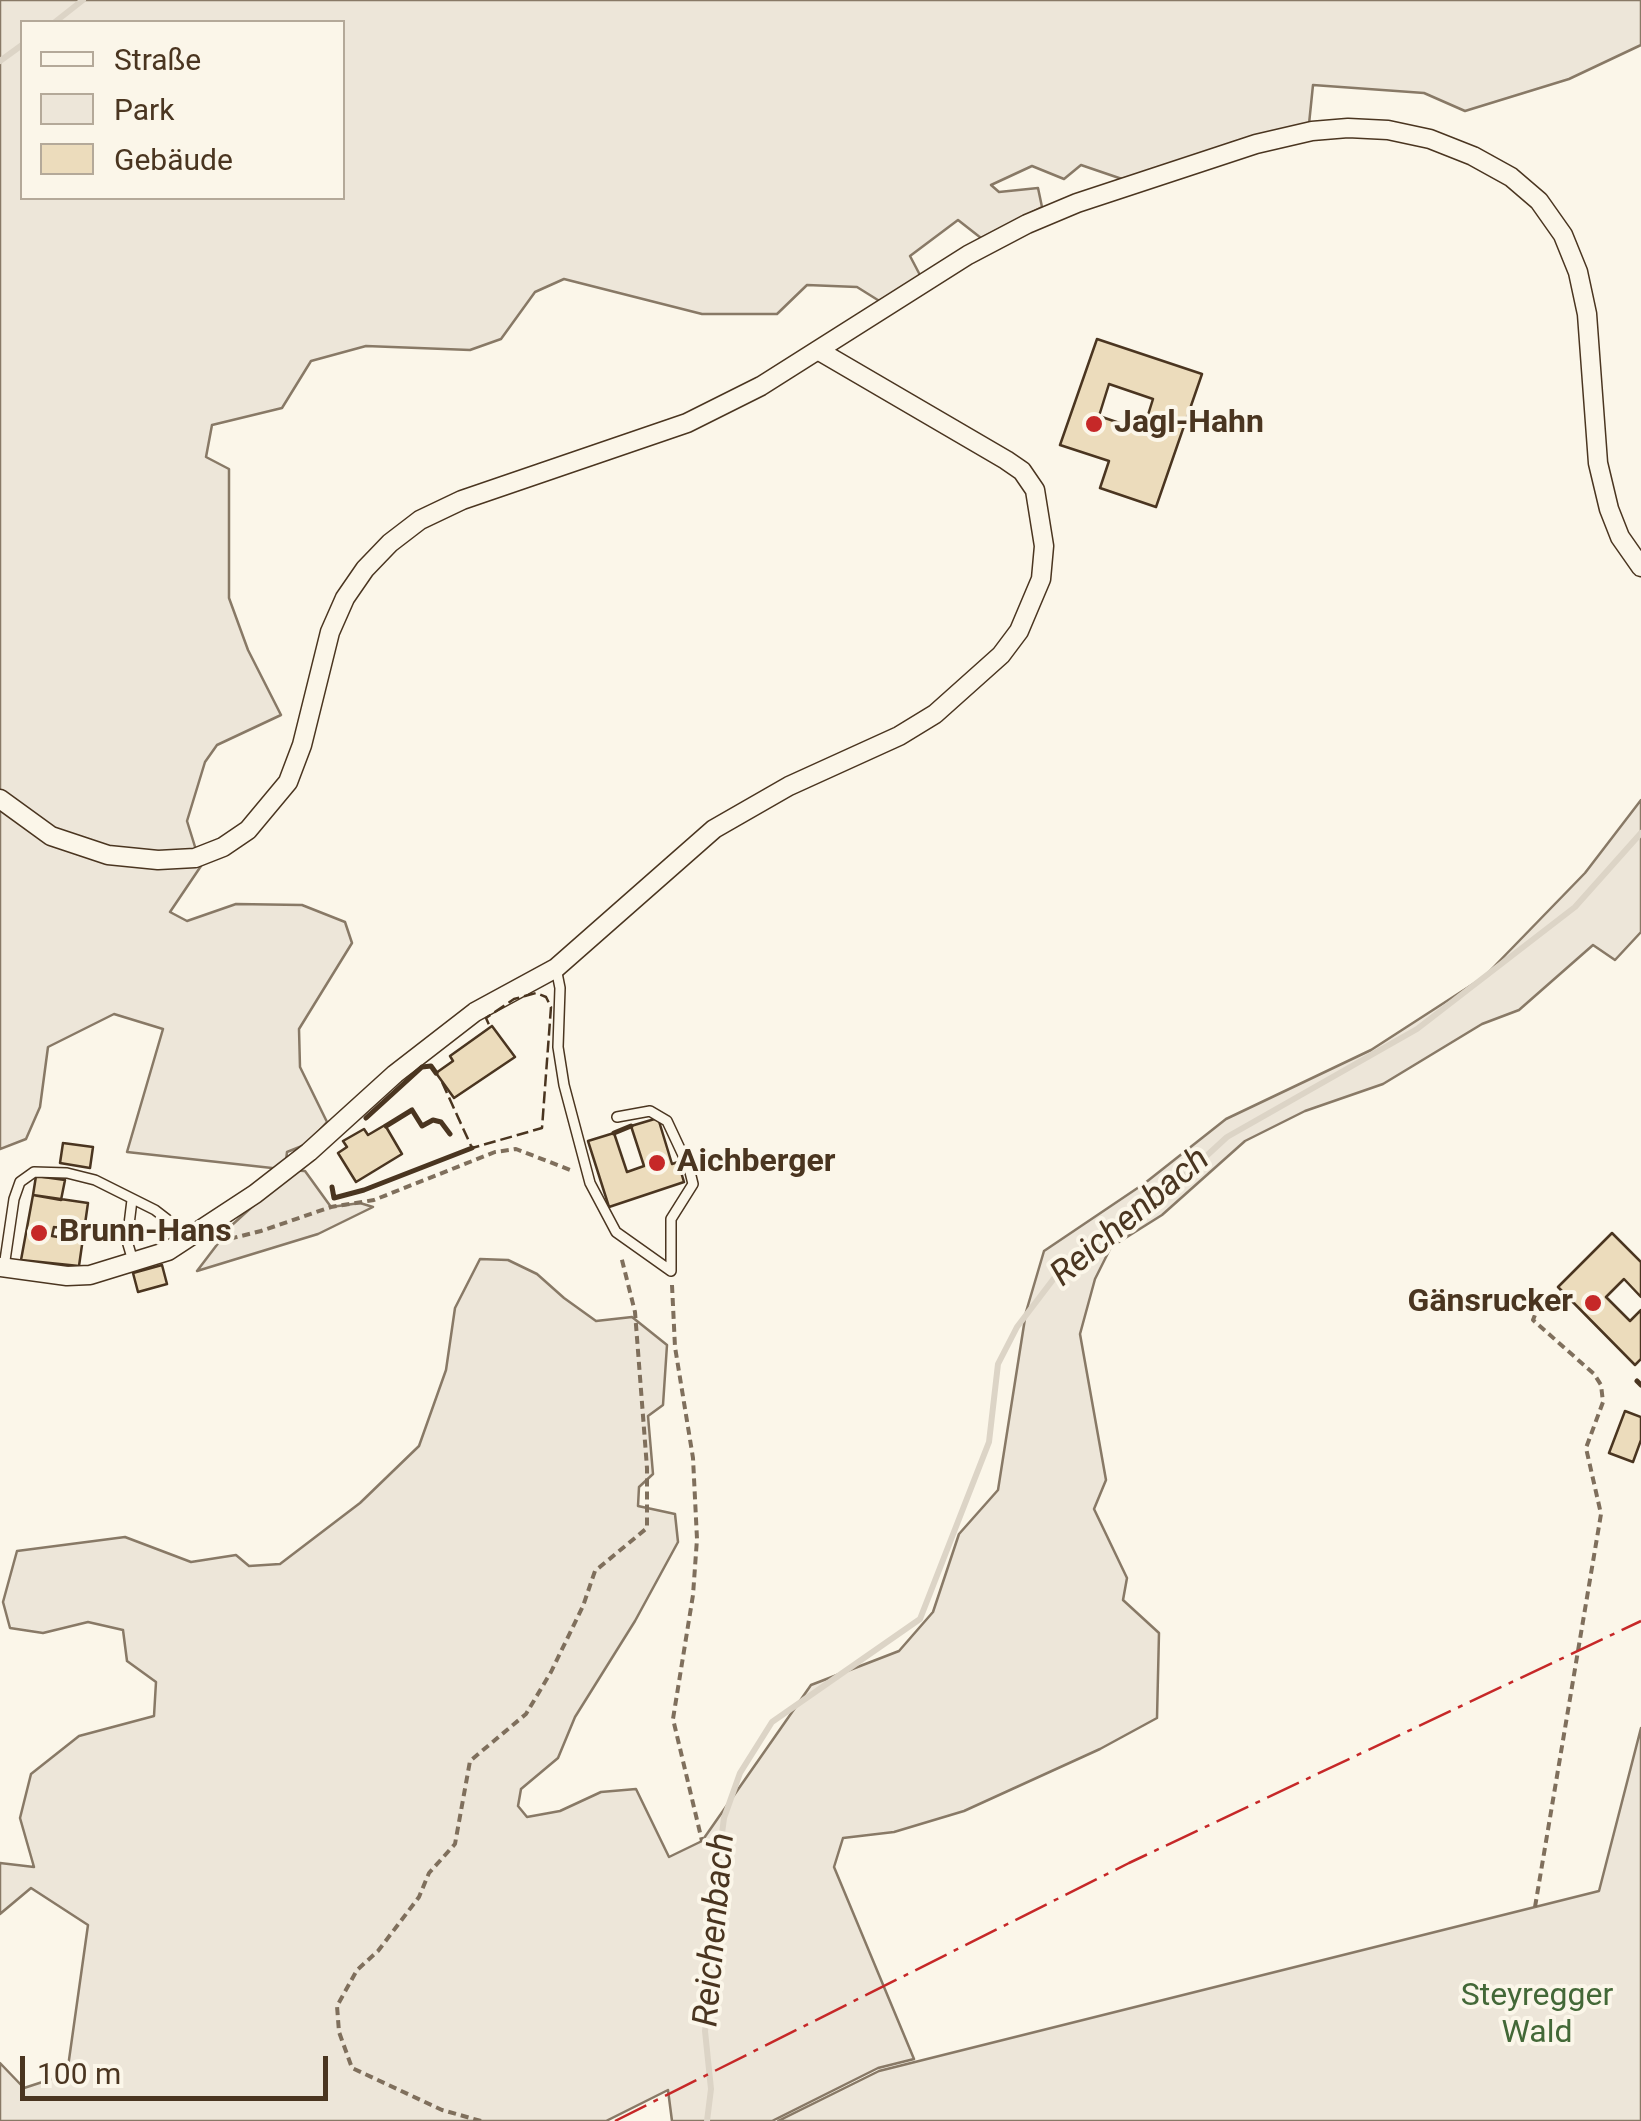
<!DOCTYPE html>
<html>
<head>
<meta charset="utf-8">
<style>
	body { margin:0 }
	#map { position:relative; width:1641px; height:2121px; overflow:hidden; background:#fbf6e9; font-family:Roboto,sans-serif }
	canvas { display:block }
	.legend { position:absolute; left:20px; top:20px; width:325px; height:180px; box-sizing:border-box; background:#fbf6e9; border:2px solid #b4a999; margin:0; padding:12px 18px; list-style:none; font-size:30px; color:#4a3520 }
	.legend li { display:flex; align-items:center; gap:20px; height:50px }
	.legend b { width:50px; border:2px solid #b4a999 }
	.scale { position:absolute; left:20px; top:2056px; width:308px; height:45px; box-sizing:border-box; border:5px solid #4a3520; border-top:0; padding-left:12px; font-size:30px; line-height:35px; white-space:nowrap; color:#4a3520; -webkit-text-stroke:8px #fbf6e9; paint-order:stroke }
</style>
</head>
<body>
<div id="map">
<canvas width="1641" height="2121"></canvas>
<ul class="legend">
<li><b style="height:12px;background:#fbf6e9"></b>Straße</li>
<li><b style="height:28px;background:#ede6d9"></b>Park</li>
<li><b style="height:28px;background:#ecdcbc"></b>Gebäude</li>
</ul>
<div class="scale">100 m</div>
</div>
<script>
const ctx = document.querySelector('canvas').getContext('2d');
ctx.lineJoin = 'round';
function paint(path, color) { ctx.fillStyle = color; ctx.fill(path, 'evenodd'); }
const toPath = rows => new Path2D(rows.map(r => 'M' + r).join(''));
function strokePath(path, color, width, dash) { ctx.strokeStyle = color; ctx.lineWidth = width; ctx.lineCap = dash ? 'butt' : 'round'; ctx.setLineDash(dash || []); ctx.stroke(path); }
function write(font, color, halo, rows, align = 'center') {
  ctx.font = font + ' Roboto,sans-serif'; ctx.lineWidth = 8; ctx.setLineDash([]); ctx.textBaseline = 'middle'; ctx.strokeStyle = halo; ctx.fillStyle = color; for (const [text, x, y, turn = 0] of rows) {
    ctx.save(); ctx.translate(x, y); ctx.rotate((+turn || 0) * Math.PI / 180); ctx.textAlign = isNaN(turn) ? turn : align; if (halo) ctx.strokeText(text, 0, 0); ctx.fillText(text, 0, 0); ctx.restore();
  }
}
const green = toPath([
	[0,0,1641,0,1641,45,1569,79,1465,111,1424,93,1313,85,1309,124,1122,179,1081,165,1064,179,1032,166,991,185,999,192,1038,188,1042,207,981,238,958,220,910,256,921,277,881,302,857,287,807,285,777,314,702,314,564,279,535,292,501,339,470,350,366,346,311,361,282,408,212,425,206,457,229,469,229,598,248,650,281,715,217,745,205,762,187,821,201,866,170,912,187,921,236,904,302,905,345,922,352,943,299,1029,300,1067,327,1122,307,1144,287,1152,285,1170,305,1171,331,1207,360,1203,373,1207,318,1234,197,1271,232,1225,286,1176,281,1169,127,1152,163,1029,114,1014,48,1047,40,1107,26,1139,0,1149,0,0],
	[22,22,342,22,342,198,22,198,22,22],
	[1641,800,1641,932,1615,960,1593,945,1519,1010,1482,1024,1383,1084,1305,1111,1245,1141,1162,1215,1111,1247,1095,1279,1080,1334,1106,1480,1094,1509,1127,1578,1123,1600,1159,1633,1157,1718,1100,1749,964,1811,894,1832,843,1838,834,1867,914,2059,878,2068,772,2121,672,2121,668,2090,606,2121,0,2121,0,2063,24,2088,67,2074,88,1925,31,1888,0,1914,0,1863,34,1867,20,1818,31,1774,79,1736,154,1716,156,1682,127,1661,123,1630,88,1622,43,1633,10,1628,3,1602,17,1551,125,1537,191,1562,236,1555,249,1566,280,1564,360,1503,419,1446,446,1370,455,1308,480,1259,508,1260,537,1274,564,1298,596,1321,632,1317,667,1345,663,1405,648,1416,653,1474,639,1487,638,1506,675,1514,678,1542,635,1621,575,1717,558,1758,521,1789,518,1806,527,1817,560,1811,601,1792,636,1789,669,1857,702,1841,811,1685,899,1651,933,1612,959,1534,998,1490,1026,1312,1044,1251,1145,1183,1226,1119,1371,1050,1484,977,1585,873,1641,800],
	[1641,1728,1641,2121,778,2121,879,2071,1599,1891,1641,1728]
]);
paint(green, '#ede6d9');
strokePath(green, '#887966', 2.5);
strokePath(toPath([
	[55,22,83,0],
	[0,61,22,45],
	[707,2121,711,2089,705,2031,720,1934,717,1871,724,1818,740,1773,772,1722,920,1619,989,1442,998,1364,1017,1327,1055,1277,1128,1228,1227,1137,1417,1029,1575,907,1641,833]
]), '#dcd4c6', 6);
const building = toPath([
	[1097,339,1202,374,1156,507,1100,488,1109,461,1060,445,1097,339],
	[1109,384,1153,399,1143,431,1099,416,1109,384],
	[492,1026,515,1057,454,1098,436,1073,453,1061,450,1056,492,1026],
	[658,1118,672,1164,678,1162,684,1182,609,1207,588,1141,614,1133,627,1172,644,1166,631,1126,658,1118],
	[385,1125,402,1154,356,1182,338,1153,347,1147,343,1141,364,1129,368,1135,385,1125],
	[63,1143,93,1147,90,1168,60,1163,63,1143],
	[36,1176,65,1180,61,1200,33,1195,36,1176],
	[33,1195,88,1203,79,1266,21,1260,33,1195],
	[54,1227,77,1230,76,1240,52,1236,54,1227],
	[1612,1233,1641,1262,1641,1297,1624,1279,1606,1297,1630,1321,1641,1310,1641,1359,1635,1365,1558,1287,1612,1233],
	[162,1265,167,1284,138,1292,133,1273,162,1265],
	[1625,1411,1641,1417,1641,1440,1633,1462,1609,1453,1625,1411]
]);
paint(building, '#ecdcbc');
strokePath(building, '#4a3520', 2.5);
const service = toPath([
	[556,968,560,988,558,1047,564,1085,590,1183,616,1232,671,1271,671,1219,693,1184,689,1168,667,1121,650,1111,617,1117],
	[132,1200,127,1241,133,1261],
	[4,1267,14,1199,20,1182,34,1172,67,1173,95,1180,155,1210,190,1237]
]);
const minor = toPath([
	[0,799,51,836,108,855,158,860,195,858,223,847,248,830,288,782,302,745,330,632,345,598,365,569,390,543,420,520,462,500,687,423,761,386,968,255,1027,224,1077,203,1256,144,1312,131,1348,128,1388,130,1430,139,1473,156,1511,177,1539,201,1563,235,1578,272,1587,314,1598,463,1609,509,1620,537,1641,567],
	[0,1267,67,1276,90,1275,168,1251,255,1194,309,1152,395,1074,475,1012,556,968,714,829,789,786,899,736,935,714,1001,655,1019,631,1041,579,1044,546,1035,490,1022,471,1006,460,821,352]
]);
strokePath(service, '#4a3520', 12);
strokePath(minor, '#4a3520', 21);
strokePath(toPath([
	[217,1242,261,1231,331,1207,374,1200,495,1152,516,1149,573,1171],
	[672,1285,675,1347,693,1458,697,1539,693,1595,673,1719,702,1841],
	[1535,1907,1601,1514,1586,1448,1603,1402,1601,1385,1594,1374,1533,1320,1544,1292],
	[481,2121,442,2110,352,2068,339,2032,337,2006,357,1970,378,1951,419,1897,429,1873,455,1844,470,1761,526,1714,551,1672,583,1606,595,1571,647,1528,647,1468,635,1312,621,1256]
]), '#7f6f5c', 4, [8, 5]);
strokePath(service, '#fbf6e9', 9);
strokePath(minor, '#fbf6e9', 18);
strokePath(toPath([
	[442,1082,472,1148,542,1128,551,1007,546,997,536,993,514,999,486,1018,490,1027]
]), '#4a3520', 2.5, [12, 5]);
strokePath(toPath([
	[366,1118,422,1067,431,1066,436,1073],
	[386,1126,412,1110,422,1126,433,1120,441,1122,450,1134],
	[614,1133,631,1126],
	[332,1187,334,1198,364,1190,472,1148],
	[1637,1381,1641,1385]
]), '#4a3520', 5);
strokePath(toPath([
	[615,2121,1129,1863,1641,1621]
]), '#c62828', 2.5, [35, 8, 5, 8]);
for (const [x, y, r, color] of [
	[1094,424,10,"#c62828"],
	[657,1163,10,"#c62828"],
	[39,1233,10,"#c62828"],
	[1593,1303,10,"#c62828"]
]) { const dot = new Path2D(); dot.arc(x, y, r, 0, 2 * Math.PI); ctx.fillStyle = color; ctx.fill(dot); strokePath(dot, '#fbf6e9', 4); }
write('bold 32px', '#4a3520', '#fbf6e9', [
	["Jagl-Hahn",1114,424],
	["Aichberger",677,1163],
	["Brunn-Hans",59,1233],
	["Gänsrucker",1573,1303,"right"]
], 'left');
write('32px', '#436837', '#fbf6e9', [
	["Steyregger",1537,1997],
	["Wald",1537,2034]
]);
write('italic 35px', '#4a3520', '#fbf6e9', [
	["Reichenbach",1131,1218,-40],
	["Reichenbach",716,1930,-85]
]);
</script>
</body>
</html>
